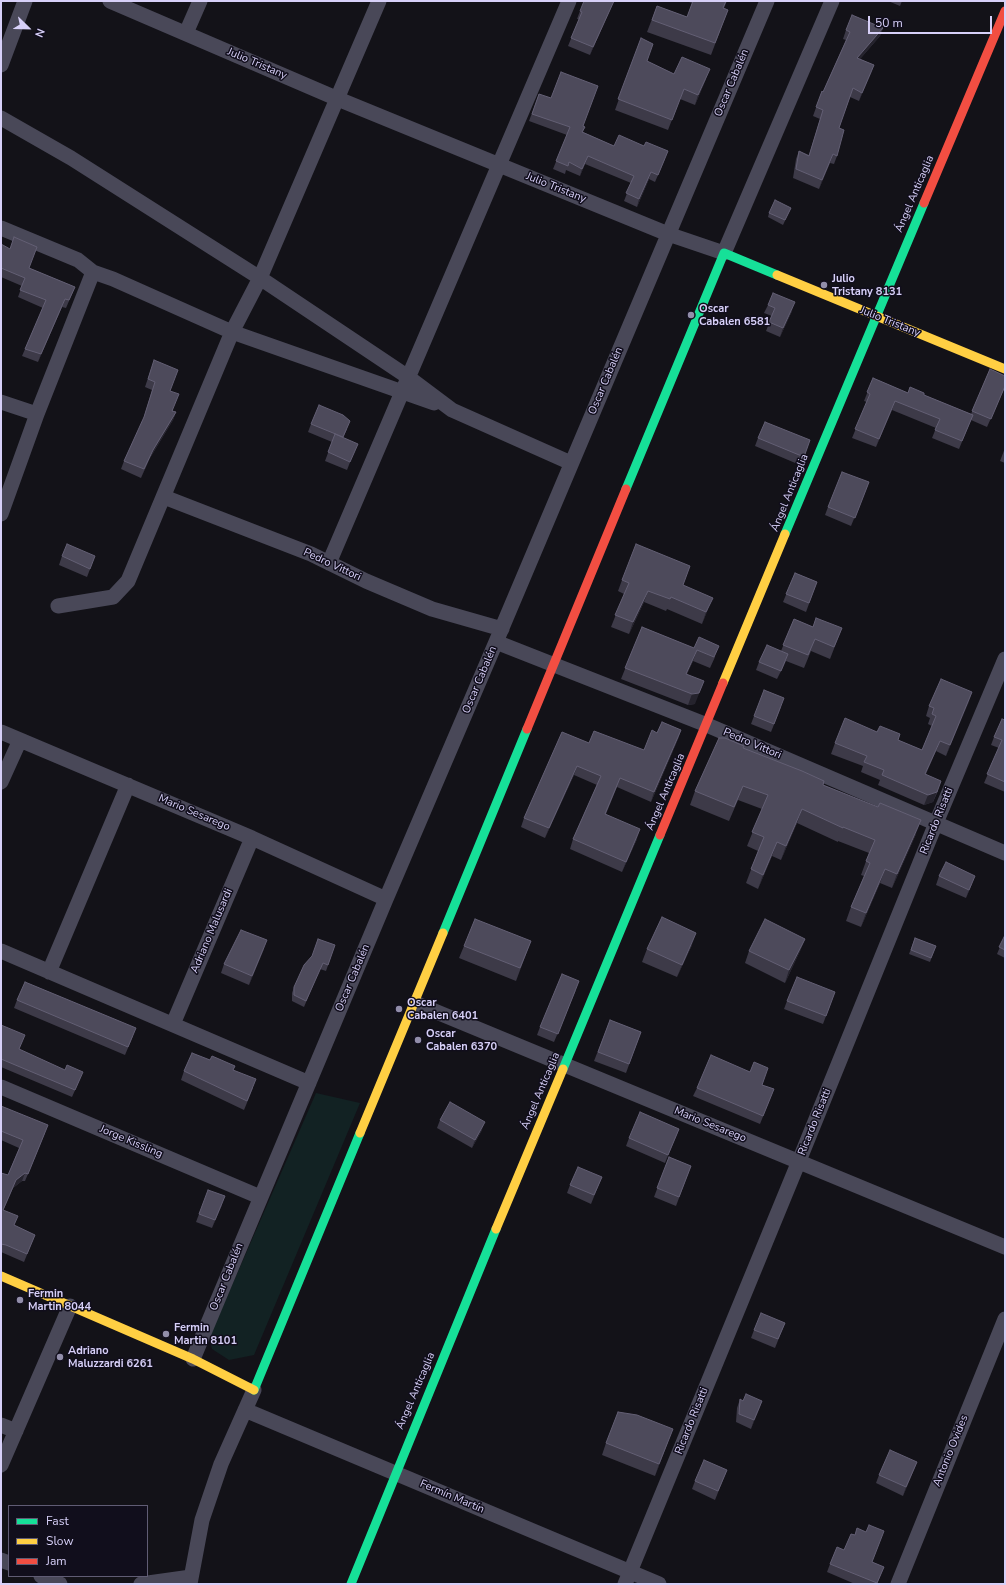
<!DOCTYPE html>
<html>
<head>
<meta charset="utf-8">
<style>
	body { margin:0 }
	#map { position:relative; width:1006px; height:1585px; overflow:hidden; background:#131218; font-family:"Nunito Sans",sans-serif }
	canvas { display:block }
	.frame { position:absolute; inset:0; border:2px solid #d7d0f8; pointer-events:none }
	.legend { position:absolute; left:8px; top:1505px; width:140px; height:72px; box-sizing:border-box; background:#110e1c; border:1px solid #605c74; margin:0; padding:5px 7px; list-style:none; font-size:12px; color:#d7d0f8 }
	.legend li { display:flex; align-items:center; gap:8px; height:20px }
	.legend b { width:20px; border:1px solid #605c74 }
	.north { position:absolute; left:8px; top:8px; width:40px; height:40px; -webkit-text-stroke:3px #110e1c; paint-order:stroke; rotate:113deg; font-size:11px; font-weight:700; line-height:16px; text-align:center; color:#d7d0f8 }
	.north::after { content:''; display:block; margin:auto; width:14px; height:18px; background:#d7d0f8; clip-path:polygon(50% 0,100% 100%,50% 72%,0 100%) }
	.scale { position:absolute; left:868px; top:16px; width:124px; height:18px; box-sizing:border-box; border:2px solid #d7d0f8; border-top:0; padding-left:5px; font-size:12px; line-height:14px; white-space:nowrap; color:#d7d0f8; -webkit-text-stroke:3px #110e1c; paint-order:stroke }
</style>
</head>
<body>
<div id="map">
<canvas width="1006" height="1585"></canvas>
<div class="frame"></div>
<ul class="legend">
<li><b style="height:5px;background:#16e098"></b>Fast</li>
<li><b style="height:5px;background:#ffcf43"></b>Slow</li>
<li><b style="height:5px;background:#f24e42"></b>Jam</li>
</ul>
<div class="north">N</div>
<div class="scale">50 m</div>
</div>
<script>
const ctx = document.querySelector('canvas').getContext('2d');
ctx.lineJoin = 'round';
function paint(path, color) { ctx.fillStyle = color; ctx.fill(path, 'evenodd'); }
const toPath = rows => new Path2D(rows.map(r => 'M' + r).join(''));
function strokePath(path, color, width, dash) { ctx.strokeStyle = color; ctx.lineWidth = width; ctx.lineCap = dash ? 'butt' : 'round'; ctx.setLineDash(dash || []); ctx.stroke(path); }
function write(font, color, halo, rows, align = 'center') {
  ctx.font = font + ' "Nunito Sans",sans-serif'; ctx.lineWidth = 3; ctx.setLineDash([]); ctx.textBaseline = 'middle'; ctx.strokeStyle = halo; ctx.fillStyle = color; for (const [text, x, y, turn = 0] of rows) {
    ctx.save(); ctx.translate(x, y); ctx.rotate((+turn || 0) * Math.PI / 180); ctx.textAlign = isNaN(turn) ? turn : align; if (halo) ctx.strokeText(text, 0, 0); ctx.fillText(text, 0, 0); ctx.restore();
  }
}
paint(toPath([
	[316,1093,360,1103,254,1355,229,1360,212,1349,209,1338]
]), '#122223');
strokePath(toPath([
	[110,1,338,99,668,234,724,253,832,1],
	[186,33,200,1],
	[1,65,25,1],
	[1,118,71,158,260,278,408,377,452,410,571,463],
	[1,228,78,260,93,272,113,279,232,332,434,403],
	[1,402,37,414],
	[164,497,311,554,366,581,432,609,502,629],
	[1,514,37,414,93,272],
	[329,563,569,1],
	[58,606,113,597,128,581,232,332,260,278,379,1],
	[496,642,707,725,1005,853],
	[1,732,252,838,386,899],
	[1,782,20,740],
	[1,951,309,1083],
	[49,972,128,785],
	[415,1003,1005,1247],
	[173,1024,252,838],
	[1,1087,260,1197],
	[193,1359,386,899,496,642,767,1],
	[245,1410,659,1584],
	[1,1425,16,1431],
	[1,1465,70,1306],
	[1,1560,9,1563],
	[41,1576,60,1584],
	[141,1584,191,1577],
	[190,1584,202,1520,221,1464,254,1390],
	[625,1584,799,1161,936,823,1005,659],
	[898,1584,1005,1319]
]), '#494858', 15);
strokePath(toPath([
	[626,489,724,253,777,275],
	[785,534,924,203],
	[443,933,527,729],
	[563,1069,660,835],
	[254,1390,360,1133],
	[351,1584,496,1229]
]), '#16e098', 9);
strokePath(toPath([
	[777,275,1005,369],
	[723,683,785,534],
	[360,1133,443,933],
	[496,1229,563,1069],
	[1,1276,193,1359,254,1390]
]), '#ffcf43', 9);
strokePath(toPath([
	[924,203,1005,11],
	[527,729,626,489],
	[660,835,723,683]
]), '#f24e42', 9);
paint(toPath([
	[614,1,590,55,568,46,579,19,577,19,580,11],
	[686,1,727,1,724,8,728,10,711,55,647,32,657,6,687,17,692,3],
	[888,1,902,1,900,6],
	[883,28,880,36,860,59,874,65,859,101,850,97,839,128,837,156,834,164,830,163,819,189,793,178,796,159,799,151,809,155,820,119,813,116,822,91,823,92,846,40,843,39,846,30],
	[641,38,647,61,674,74,706,79,695,105,680,99,668,130,615,110],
	[539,94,585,127,583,132,614,146,665,159,655,182,649,179,637,207,624,201,631,183,585,164,580,176,566,170,565,174,553,169,567,135,529,121],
	[791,208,783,225,768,217,769,213],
	[1,244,29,268,75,287,66,308,62,307,38,362,22,356,43,308,18,297,22,286,1,277],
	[768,305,792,311,780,337,766,331,772,316,764,313],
	[151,369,170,391,173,411,176,412,173,420,150,458,141,478,121,469,124,461,143,420,152,390,145,387],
	[990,369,1005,387,987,427,971,420,959,449,932,438,936,428,892,410,876,447,852,438,867,402,864,401,873,378,908,393,924,395,971,414],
	[311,424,347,429,343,438,354,452,347,470,325,461,332,442,308,432],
	[758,438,810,440,800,465,755,446],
	[1005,448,1005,463,1000,461],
	[869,482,851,526,825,515,828,507],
	[62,556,92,564,87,577,59,565],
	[795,573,817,582,806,612,783,602],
	[622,580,683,585,708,609,702,624,667,609,666,611,644,602,629,634,611,627,624,594,618,591],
	[794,619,813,627,842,628,830,659,811,651,804,668,786,661,777,679,756,670,759,662,781,651],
	[642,627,715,657,710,668,693,661,687,674,695,704,688,705,621,679],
	[972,692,946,756,936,751,926,774,938,791,933,802,924,805,878,785,880,780,861,772,863,766,831,754,835,743,898,740,922,750,932,726,928,724,930,718,926,716,929,706],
	[781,707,771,732,751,724,754,716],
	[1005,720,1005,792,984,783,999,748,991,745,994,737],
	[681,730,678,739,651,802,617,787,606,814,637,839,622,872,570,849,573,839,597,785,574,775,545,838,521,827,524,818,589,743,644,750,657,733],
	[743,748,823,785,916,834,892,888,880,883,861,927,846,921,851,907,864,876,861,875,869,853,838,841,838,842,797,823,781,860,772,856,758,889,746,883,758,851,747,846,762,809,738,800,729,821,690,805,695,791],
	[939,876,972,884,966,898,936,885],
	[1005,935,1005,958,997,954],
	[915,938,936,946,930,962,909,954],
	[805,939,800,951,785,983,745,963,749,951],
	[531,941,516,981,459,958,464,946],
	[335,945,326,971,320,969,304,1007,292,1001,292,993,294,987],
	[692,945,677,977,642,962,647,949],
	[264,949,249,985,221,973,224,964],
	[576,990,554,1042,537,1035,540,1027],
	[835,992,823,1024,784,1009,787,1001],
	[17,1000,133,1036,125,1055,14,1008],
	[610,1020,641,1032,626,1073,594,1061],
	[1,1025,19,1050,80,1079,72,1097,1,1067],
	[210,1060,235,1066,233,1070,253,1088,244,1110,181,1080,184,1071],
	[762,1085,774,1089,760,1124,693,1096,697,1088],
	[1,1106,45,1133,25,1181,22,1181,13,1188,3,1211,15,1226,35,1235,24,1262,1,1252,1,1173,8,1175,19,1148,1,1140],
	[440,1120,482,1130,472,1148,437,1128],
	[679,1129,665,1163,626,1146,629,1138],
	[669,1157,691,1166,676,1206,654,1197],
	[602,1177,591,1204,567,1193,570,1185],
	[222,1205,212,1228,196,1222,199,1214],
	[785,1323,775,1348,751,1338,754,1330],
	[740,1399,743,1401,762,1401,751,1429,736,1422,737,1408],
	[668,1442,655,1476,602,1455,606,1443],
	[917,1462,903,1496,876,1483,879,1475],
	[727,1470,715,1500,692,1489,695,1481],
	[872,1562,884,1567,877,1584,855,1584,827,1572,830,1564]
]), '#3d3a48');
paint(toPath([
	[614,1,590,55,593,47],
	[883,28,880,36,854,66,857,58],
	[874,65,871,74,859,101,862,93],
	[710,69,706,79,695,105,698,95],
	[833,154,830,163,819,189,822,180],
	[588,156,585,164,580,176,582,169],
	[651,172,649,179,637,207,639,199],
	[65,299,62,307,38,362,41,354],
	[795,302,792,311,780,337,783,328],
	[895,401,892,410,876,447,879,439],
	[176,412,173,420,150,458,141,478,153,450],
	[648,591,644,602,629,634,633,622],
	[713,598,708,609,702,624,706,612],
	[697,650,693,661,682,685,686,674],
	[788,654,785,663,777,679,781,671],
	[704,681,695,704,688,705,692,694],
	[972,692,969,702,946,756,950,745],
	[681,730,678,739,651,802,654,792],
	[940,741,936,751,921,784,925,774],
	[577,766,574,775,545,838,549,828],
	[941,781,933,802,924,805,928,795],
	[802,809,797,823,781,860,786,846],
	[921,820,916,834,892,888,897,874],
	[640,829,637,839,622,872,626,862],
	[777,842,772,856,758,889,763,875],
	[885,869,880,883,861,927,866,913],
	[975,876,972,884,966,898,969,890],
	[696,933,692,945,677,977,682,965],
	[805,939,800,951,785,983,789,970],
	[267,940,264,949,249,985,252,976],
	[485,1122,482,1130,472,1148,475,1140],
	[679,1129,676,1137,665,1163,668,1155],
	[25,1173,22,1181,13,1188,1,1216,16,1180],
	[225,1196,222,1205,212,1228,215,1220],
	[762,1401,759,1410,751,1429,754,1420],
	[673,1429,668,1442,655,1476,659,1464],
	[917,1462,914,1470,903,1496,906,1487]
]), '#25232d');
const building = toPath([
	[584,1,614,1,593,47,571,38,582,12,580,11,584,1],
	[693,1,726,1,723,8,728,10,715,43,652,20,657,6,687,17,693,1],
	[852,15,883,28,857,58,874,65,862,93,853,88,839,128,844,130,837,156,833,154,822,180,796,169,799,151,809,156,823,110,816,107,822,91,823,92,850,32,846,30,852,15],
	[641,38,653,44,647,61,674,74,682,57,710,69,698,95,684,89,672,120,618,99,641,38],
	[561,72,598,86,583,126,585,127,582,132,614,146,619,135,644,146,646,142,668,151,658,175,651,172,639,199,626,193,634,176,588,156,582,169,569,162,568,166,556,161,570,127,532,114,539,94,551,98,561,72],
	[775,200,791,208,785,220,769,213,775,200],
	[14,237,37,247,29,268,75,287,69,300,65,299,41,354,25,349,46,300,20,290,25,278,1,268,1,244,10,249,14,237],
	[773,293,795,302,783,328,769,322,775,308,768,305,773,293],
	[154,360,178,370,170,391,179,394,172,411,176,412,153,450,144,469,124,461,144,417,155,382,148,379,154,360],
	[990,369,1005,376,1005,386,991,419,972,411,990,369],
	[873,378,908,393,910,387,924,393,924,395,973,415,962,441,935,430,940,419,895,401,879,439,855,429,870,394,867,392,873,378],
	[319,405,343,415,350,421,343,437,311,424,319,405],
	[765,422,810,440,804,457,758,438,765,422],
	[335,434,358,444,350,462,328,452,335,434],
	[842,472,869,482,855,518,828,507,842,472],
	[67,544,95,556,90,569,62,556,67,544],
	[636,544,690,566,683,585,713,598,706,612,671,597,670,599,648,591,633,622,615,615,629,583,622,580,636,544],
	[795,573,817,582,809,603,786,594,795,573],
	[816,618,842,628,834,647,815,639,808,655,783,645,794,619,813,627,816,618],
	[642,627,694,648,699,637,719,646,714,657,697,650,686,674,704,681,699,693,692,694,625,668,642,627],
	[767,645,788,654,781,671,759,662,767,645],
	[941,679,972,692,950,745,940,741,925,774,941,781,937,792,928,795,882,775,884,770,864,762,867,756,835,743,845,718,877,732,880,726,900,734,898,740,922,750,936,716,932,714,934,708,929,706,941,679],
	[764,690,784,698,774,724,754,716,764,690],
	[1002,719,1005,720,1005,782,987,774,1002,740,994,737,1002,719],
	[662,722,681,730,654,792,620,778,605,814,640,829,626,862,573,839,601,776,577,766,549,828,524,818,562,732,589,743,594,731,644,750,652,730,657,733,662,722],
	[719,738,725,738,744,746,743,748,802,771,824,781,823,785,878,807,880,803,921,820,897,874,885,869,866,913,851,907,870,863,866,861,875,840,843,827,843,828,802,809,786,846,777,842,763,875,751,869,764,837,752,832,768,795,743,786,734,807,695,791,719,738],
	[946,862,975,876,969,890,939,876,946,862],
	[662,917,696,933,682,965,647,949,662,917],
	[475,919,531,941,520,968,464,946,475,919],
	[765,919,805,939,789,970,749,951,765,919],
	[241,930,267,940,252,976,224,964,241,930],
	[1005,935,1005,950,999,947,1005,935],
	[915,938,936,946,931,958,911,950,915,938],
	[318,939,335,945,328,965,323,963,306,1001,294,995,294,987,304,965,312,956,318,939],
	[562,974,579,981,558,1034,540,1027,562,974],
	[797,977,835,992,826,1016,787,1001,797,977],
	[25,982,136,1028,128,1047,17,1000,25,982],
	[610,1020,641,1032,629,1064,598,1052,610,1020],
	[1,1025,25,1035,19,1049,65,1070,67,1065,83,1072,75,1090,1,1059,1,1025],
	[192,1053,210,1060,212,1056,235,1066,233,1070,256,1079,247,1101,184,1071,192,1053],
	[711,1055,750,1072,754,1062,768,1068,762,1085,774,1089,763,1116,697,1088,711,1055],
	[450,1102,485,1122,475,1140,440,1120,450,1102],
	[1,1106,48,1125,28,1174,25,1173,16,1180,3,1210,18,1216,14,1225,35,1235,27,1254,6,1245,1,1244,1,1173,8,1175,23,1140,1,1131,1,1106],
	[640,1112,679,1129,668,1155,629,1138,640,1112],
	[669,1157,691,1166,679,1197,657,1188,669,1157],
	[578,1167,602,1177,594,1195,570,1185,578,1167],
	[208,1190,225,1196,215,1220,199,1214,208,1190],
	[761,1313,785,1323,778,1339,754,1330,761,1313],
	[746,1394,762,1401,754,1420,739,1414,740,1399,743,1401,746,1394],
	[618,1412,637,1415,673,1429,659,1464,606,1443,618,1412],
	[890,1450,917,1462,906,1487,879,1475,890,1450],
	[704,1460,727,1470,718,1491,695,1481,704,1460],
	[869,1525,884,1531,872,1562,884,1567,877,1583,830,1564,837,1547,844,1550,851,1534,855,1535,857,1528,866,1532,869,1525]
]);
paint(building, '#4d4a5b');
strokePath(building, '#635f74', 1);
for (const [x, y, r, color] of [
	[824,285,4,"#928eaa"],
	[691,315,4,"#928eaa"],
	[399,1009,4,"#928eaa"],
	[418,1040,4,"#928eaa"],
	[20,1300,4,"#928eaa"],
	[166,1334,4,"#928eaa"],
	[60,1357,4,"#928eaa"]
]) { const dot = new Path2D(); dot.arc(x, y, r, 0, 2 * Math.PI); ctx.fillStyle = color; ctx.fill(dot); strokePath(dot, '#110e1c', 1.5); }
write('11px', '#d7d0f8', '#110e1c', [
	["Julio Tristany",257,64,23],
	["Oscar Cabalén",732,83,-67],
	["Julio Tristany",556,188,22],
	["Ángel Anticaglia",915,194,-67],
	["Julio Tristany",890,322,22],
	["Oscar Cabalén",606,381,-67],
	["Ángel Anticaglia",790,493,-68],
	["Pedro Vittori",332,565,25],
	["Oscar Cabalén",480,680,-67],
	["Pedro Vittori",752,744,23],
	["Ángel Anticaglia",666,792,-67],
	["Mario Sesarego",194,813,23],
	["Ricardo Risatti",937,821,-68],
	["Adriano Malusardi",212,931,-67],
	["Oscar Cabalén",353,978,-67],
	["Ángel Anticaglia",541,1091,-67],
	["Ricardo Risatti",815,1122,-68],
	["Mario Sesarego",710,1125,22],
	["Jorge Kissling",131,1142,23],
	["Oscar Cabalén",227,1277,-68],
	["Ángel Anticaglia",416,1391,-67],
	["Ricardo Risatti",692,1421,-68],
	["Antonio Ovides",951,1451,-68],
	["Fermín Martín",452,1497,23]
]);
write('bold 11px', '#d7d0f8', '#110e1c', [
	["Julio",832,279],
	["Tristany 8131",832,292],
	["Oscar",699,309],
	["Cabalen 6581",699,322],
	["Oscar",407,1003],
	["Cabalen 6401",407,1016],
	["Oscar",426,1034],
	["Cabalen 6370",426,1047],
	["Fermin",28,1294],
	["Martin 8044",28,1307],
	["Fermin",174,1328],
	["Martin 8101",174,1341],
	["Adriano",68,1351],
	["Maluzzardi 6261",68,1364]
], 'left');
</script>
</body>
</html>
